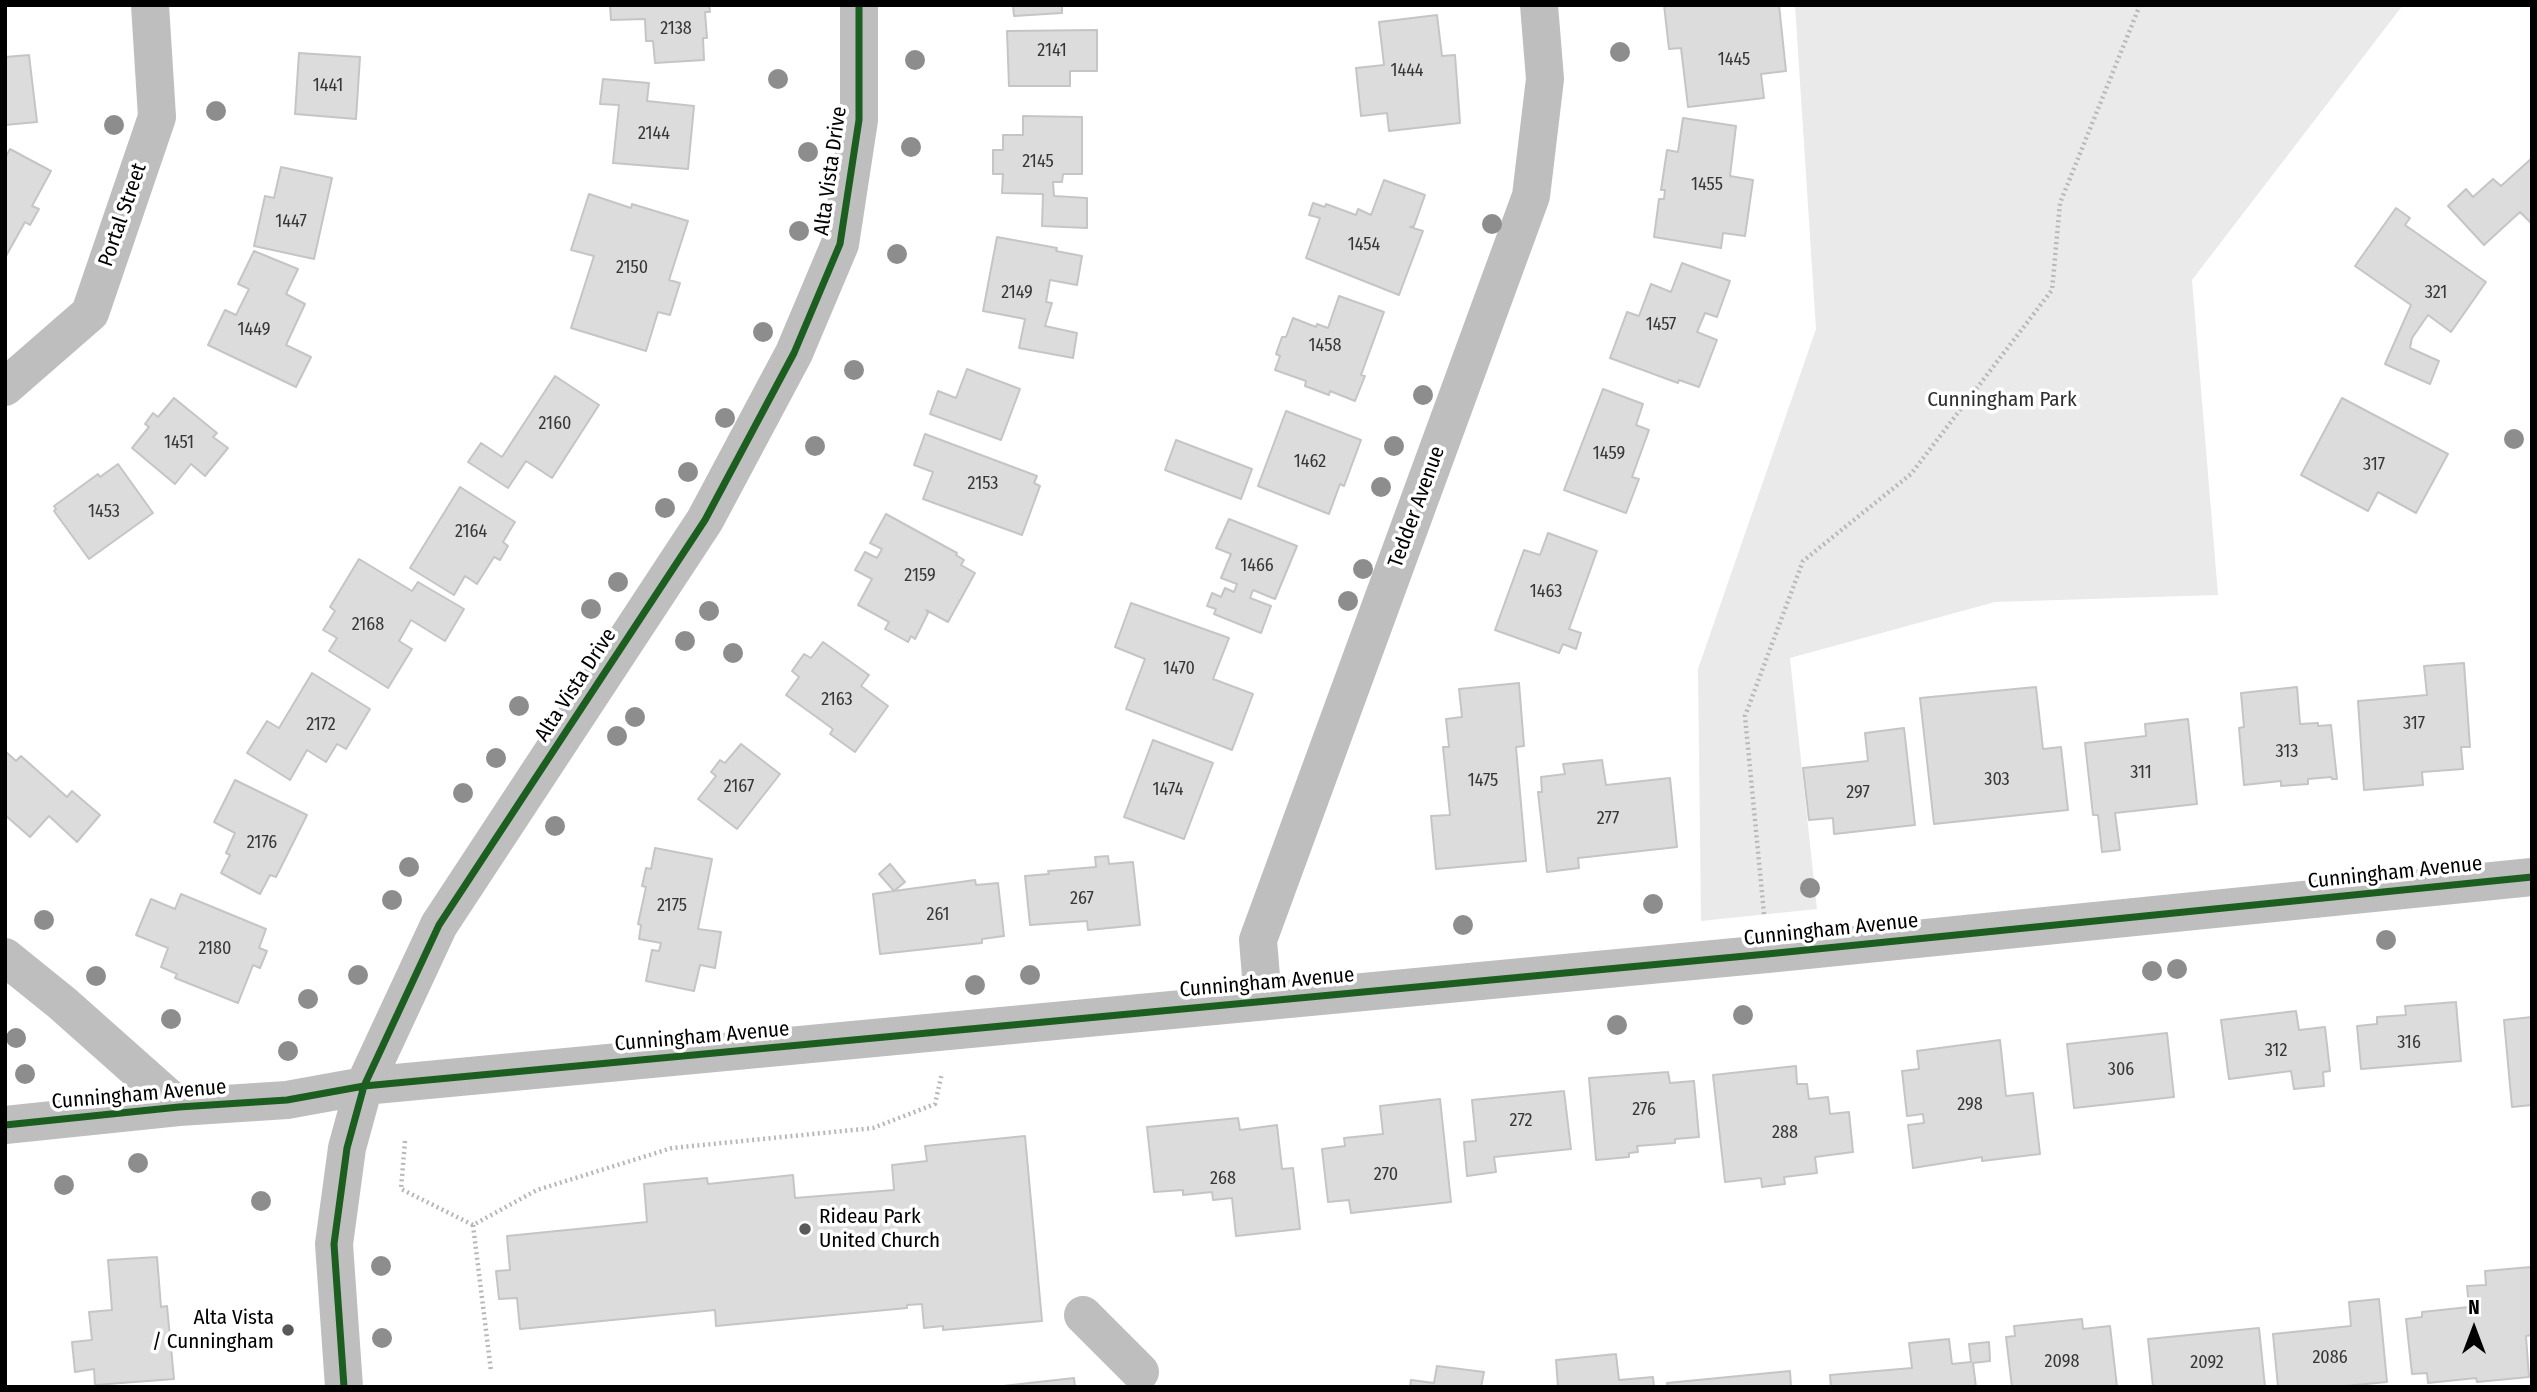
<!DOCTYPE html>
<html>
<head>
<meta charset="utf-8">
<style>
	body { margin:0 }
	#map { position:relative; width:2537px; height:1392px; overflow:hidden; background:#fff; font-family:"Fira Sans Condensed",sans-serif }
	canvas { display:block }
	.frame { position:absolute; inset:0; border:7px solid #000; pointer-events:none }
	.north { position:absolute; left:2439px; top:1294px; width:70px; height:70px; -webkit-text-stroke:5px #fff; paint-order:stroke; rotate:0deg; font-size:19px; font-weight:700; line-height:28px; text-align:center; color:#000 }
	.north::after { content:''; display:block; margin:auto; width:24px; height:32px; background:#000; clip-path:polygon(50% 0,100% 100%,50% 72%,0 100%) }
</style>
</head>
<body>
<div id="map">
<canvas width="2537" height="1392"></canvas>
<div class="frame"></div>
<div class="north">N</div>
</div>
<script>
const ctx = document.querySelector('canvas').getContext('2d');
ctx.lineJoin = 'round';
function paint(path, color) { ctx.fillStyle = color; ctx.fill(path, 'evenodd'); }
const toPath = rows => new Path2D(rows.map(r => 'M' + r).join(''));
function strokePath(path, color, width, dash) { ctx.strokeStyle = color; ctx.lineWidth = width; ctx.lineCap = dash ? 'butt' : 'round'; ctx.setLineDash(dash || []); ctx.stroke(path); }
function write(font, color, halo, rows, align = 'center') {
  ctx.font = font + ' "Fira Sans Condensed",sans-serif'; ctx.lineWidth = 7; ctx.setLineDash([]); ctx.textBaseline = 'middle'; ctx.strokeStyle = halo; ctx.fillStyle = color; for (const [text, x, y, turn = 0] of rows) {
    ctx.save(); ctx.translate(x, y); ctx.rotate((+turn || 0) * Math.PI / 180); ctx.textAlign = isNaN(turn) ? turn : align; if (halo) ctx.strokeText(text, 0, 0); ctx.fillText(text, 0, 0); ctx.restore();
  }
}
paint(toPath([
	[1795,5,2403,5,2192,280,2218,595,1995,602,1790,658,1817,909,1701,921,1698,669,1816,329]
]), '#eaeaea');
const building = toPath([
	[610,5,709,5,710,12,705,12,707,38,703,38,704,60,655,63,653,41,646,41,645,19,611,20,610,5],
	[1013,5,1062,5,1062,13,1014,16,1013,5],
	[1664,5,1779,5,1786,71,1761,74,1764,98,1688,107,1681,48,1669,49,1664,5],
	[1437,15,1442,56,1455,55,1460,123,1389,131,1387,113,1361,116,1356,68,1384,65,1379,22,1437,15],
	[1097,30,1097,71,1070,71,1070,86,1009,86,1007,31,1097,30],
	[299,53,360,57,356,119,295,114,299,53],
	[29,55,37,122,5,125,5,57,29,55],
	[603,79,649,83,647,101,694,106,688,169,613,163,619,105,600,104,603,79],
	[1023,116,1082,117,1082,174,1063,174,1062,182,1053,182,1054,196,1087,198,1087,228,1042,226,1043,194,1002,193,1003,174,993,174,993,150,1003,150,1003,135,1023,135,1023,116],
	[1683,118,1736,126,1730,176,1753,180,1745,236,1723,233,1721,248,1654,237,1659,199,1664,199,1665,190,1661,190,1667,150,1678,152,1683,118],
	[10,149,51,171,32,206,39,209,30,225,25,222,6,256,5,158,10,149],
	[2532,158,2532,224,2520,212,2484,245,2448,206,2466,189,2473,197,2493,179,2501,186,2532,158],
	[281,167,332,178,314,259,254,246,265,196,274,198,281,167],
	[1384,180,1425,195,1414,226,1410,227,1423,231,1399,295,1306,258,1320,218,1309,215,1313,203,1325,207,1326,204,1356,215,1358,209,1371,215,1384,180],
	[589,194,631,208,632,204,688,221,669,280,680,283,670,315,658,312,646,351,571,328,594,256,571,250,589,194],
	[2396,208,2410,218,2405,225,2486,282,2451,332,2428,315,2412,338,2410,348,2439,361,2430,384,2385,364,2411,305,2355,266,2396,208],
	[997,237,1057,248,1056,251,1082,256,1077,285,1050,280,1046,302,1052,303,1045,326,1077,333,1073,358,1019,348,1025,319,983,311,997,237],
	[254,251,298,269,286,294,305,304,286,345,311,357,296,387,208,345,225,310,236,315,249,289,238,284,254,251],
	[1682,263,1730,281,1717,317,1705,313,1697,332,1717,340,1699,387,1679,380,1678,383,1610,358,1627,312,1639,316,1651,284,1671,292,1682,263],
	[1339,296,1384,312,1361,375,1365,376,1355,401,1330,391,1329,395,1305,386,1306,381,1275,370,1280,356,1276,354,1282,337,1286,337,1293,318,1316,327,1317,324,1328,328,1339,296],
	[967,369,1020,389,1001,440,930,414,938,391,956,398,967,369],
	[555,376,599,405,552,478,526,461,508,488,468,462,481,443,502,457,555,376],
	[1603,389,1643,404,1636,425,1649,430,1632,477,1639,479,1626,513,1564,490,1603,389],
	[174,398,217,433,213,437,228,448,205,476,191,464,175,484,132,448,149,427,145,424,153,413,158,417,174,398],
	[2342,398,2448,454,2416,513,2378,492,2368,511,2301,475,2342,398],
	[1286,411,1361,440,1344,486,1340,484,1329,514,1258,486,1286,411],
	[925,434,1037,476,1034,483,1040,486,1022,535,923,499,933,472,914,465,925,434],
	[1176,440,1252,469,1241,499,1165,470,1176,440],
	[118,464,153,513,89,559,54,511,56,509,54,506,98,474,100,477,118,464],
	[460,487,515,522,503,542,508,546,500,560,494,557,477,584,465,576,454,595,410,568,460,487],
	[886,514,957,553,956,555,964,560,961,565,975,573,948,622,926,610,928,613,915,639,911,636,908,642,885,629,889,622,858,605,872,579,855,570,865,552,877,558,882,549,870,543,886,514],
	[1229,519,1297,546,1275,599,1253,590,1250,598,1271,606,1261,633,1214,614,1216,609,1207,606,1212,593,1221,597,1225,588,1234,592,1237,584,1221,578,1231,554,1216,548,1229,519],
	[1548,533,1597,551,1569,629,1581,633,1576,649,1563,644,1559,653,1495,630,1524,550,1540,555,1548,533],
	[359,559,412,591,418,582,464,609,445,641,411,620,399,641,412,649,388,688,329,651,337,638,323,630,335,611,330,607,359,559],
	[1131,603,1229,638,1213,679,1253,694,1232,750,1126,709,1145,659,1115,647,1131,603],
	[823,642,869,675,861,686,888,706,855,752,830,734,833,729,786,695,799,677,792,671,804,654,811,658,823,642],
	[2464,663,2470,747,2461,747,2463,769,2422,772,2423,785,2364,790,2358,701,2427,695,2424,666,2464,663],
	[312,673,370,709,346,749,337,744,326,762,307,750,290,780,247,753,267,721,279,728,312,673],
	[1519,683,1524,746,1516,747,1526,861,1436,869,1431,816,1450,815,1443,747,1449,747,1446,719,1462,717,1459,689,1519,683],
	[2036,687,2043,749,2061,747,2068,810,1934,824,1920,698,2036,687],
	[2297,687,2300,724,2318,723,2318,726,2331,725,2337,779,2332,779,2331,777,2308,779,2308,784,2281,786,2281,781,2244,785,2239,728,2244,727,2241,693,2297,687],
	[2188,719,2197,804,2115,813,2120,850,2102,852,2098,815,2093,815,2085,743,2146,736,2145,724,2188,719],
	[1904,728,1915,825,1834,834,1833,818,1809,820,1803,768,1868,761,1865,733,1904,728],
	[1153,740,1213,763,1184,839,1124,817,1153,740],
	[741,744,780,774,737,829,698,799,716,776,711,772,720,760,725,763,741,744],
	[5,751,16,761,21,756,67,797,72,791,100,815,77,842,49,816,30,837,5,815,5,751],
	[1602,760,1606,785,1670,778,1677,847,1578,858,1579,868,1547,872,1538,792,1542,792,1541,777,1565,774,1563,764,1602,760],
	[235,780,307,815,276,877,270,875,260,894,221,873,230,855,226,853,235,833,214,822,235,780],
	[655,848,712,859,698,929,721,932,715,968,700,965,694,991,646,981,652,950,659,951,661,943,639,939,641,925,638,924,646,887,642,886,646,868,651,869,655,848],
	[1108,856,1109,864,1133,862,1140,925,1088,930,1087,921,1030,925,1025,876,1049,874,1048,871,1096,867,1095,857,1108,856],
	[890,864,905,882,894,891,975,880,976,885,998,883,1004,936,982,939,982,943,880,954,873,894,894,891,879,874,890,864],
	[181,894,266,929,259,948,267,951,260,968,253,965,238,1003,175,978,177,974,161,967,168,948,136,935,151,899,175,909,181,894],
	[2456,1002,2461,1061,2361,1069,2357,1026,2377,1024,2377,1017,2406,1015,2405,1006,2456,1002],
	[2296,1011,2299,1030,2325,1027,2330,1071,2323,1072,2324,1086,2294,1089,2291,1071,2229,1079,2221,1020,2296,1011],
	[2532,1017,2532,1105,2512,1107,2504,1020,2532,1017],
	[2167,1033,2174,1097,2074,1108,2067,1044,2167,1033],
	[2000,1040,2006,1096,2033,1093,2040,1154,1982,1161,1982,1157,1913,1168,1908,1125,1924,1123,1923,1114,1907,1116,1902,1071,1919,1069,1917,1051,2000,1040],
	[1796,1066,1797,1084,1807,1084,1809,1099,1828,1097,1830,1114,1849,1112,1853,1152,1815,1157,1817,1173,1784,1177,1785,1184,1762,1187,1761,1178,1725,1182,1713,1075,1796,1066],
	[1668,1072,1670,1083,1694,1081,1699,1137,1675,1139,1675,1143,1637,1146,1638,1152,1629,1153,1629,1157,1596,1160,1589,1078,1668,1072],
	[1564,1091,1571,1149,1494,1157,1496,1172,1467,1176,1464,1142,1476,1141,1472,1100,1564,1091],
	[1440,1099,1451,1202,1351,1213,1349,1200,1328,1202,1322,1149,1345,1146,1344,1138,1383,1134,1380,1106,1440,1099],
	[1238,1118,1240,1130,1277,1125,1282,1169,1293,1168,1300,1229,1236,1236,1232,1198,1213,1200,1212,1192,1183,1195,1183,1190,1154,1192,1147,1127,1238,1118],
	[1025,1136,1042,1321,943,1330,943,1326,924,1328,922,1304,907,1305,907,1308,716,1326,715,1310,520,1329,517,1298,499,1299,496,1271,510,1270,507,1236,647,1222,644,1184,707,1178,708,1184,793,1175,795,1198,894,1190,892,1165,927,1161,925,1146,1025,1136],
	[157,1257,161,1307,167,1306,174,1379,95,1385,94,1369,75,1372,72,1342,92,1340,89,1312,112,1310,108,1260,157,1257],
	[2531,1267,2532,1335,2526,1336,2529,1377,2477,1382,2476,1378,2428,1383,2427,1373,2412,1374,2406,1319,2422,1317,2422,1312,2469,1307,2467,1286,2486,1285,2485,1271,2531,1267],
	[2379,1299,2387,1382,2335,1387,2278,1387,2273,1334,2351,1326,2349,1302,2379,1299],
	[2082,1319,2083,1329,2110,1326,2117,1387,2012,1387,2006,1337,2015,1336,2014,1326,2082,1319],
	[2259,1328,2265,1387,2153,1387,2148,1339,2259,1328],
	[1949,1339,1952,1364,1971,1362,1969,1344,1989,1342,1990,1361,1973,1363,1976,1387,1831,1387,1830,1375,1912,1368,1909,1343,1949,1339],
	[1616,1354,1619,1380,1653,1377,1654,1387,1558,1387,1556,1360,1616,1354],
	[1437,1366,1484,1372,1481,1387,1410,1387,1411,1380,1434,1383,1437,1366],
	[1790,1371,1791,1387,1668,1387,1667,1383,1790,1371],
	[1074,1378,1075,1387,994,1387,1074,1378]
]);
paint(building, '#dcdcdc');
strokePath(building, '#c5c5c5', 2);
strokePath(toPath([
	[1764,914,1745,716,1803,561,1911,474,2052,290,2060,203,2140,5],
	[405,1141,401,1189,473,1225,537,1190,672,1148,873,1128,935,1104,942,1073],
	[473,1225,491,1371]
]), '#b8b8b8', 4.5, [2, 3.5]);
strokePath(toPath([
	[5,387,90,313,157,117,150,5],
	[5,957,62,1003,179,1107],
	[1263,1001,1258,940,1531,196,1545,79,1539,5],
	[5,1125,179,1107,287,1100,364,1086,1767,954,2532,877],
	[1083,1315,1140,1372],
	[344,1387,334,1244,347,1148,364,1086,439,925,705,520,794,353,840,244,859,120,859,5]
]), '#bebebe', 38);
strokePath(toPath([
	[5,1125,179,1107,287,1100,364,1086,1767,954,2532,877],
	[344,1387,334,1244,347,1148,364,1086,439,925,705,520,794,353,840,244,859,120,859,5]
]), '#1b5e20', 7);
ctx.fillStyle = '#8d8d8d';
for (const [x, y] of [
	[1620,52],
	[915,60],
	[778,79],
	[216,111],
	[114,125],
	[911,147],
	[808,152],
	[1492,224],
	[799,231],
	[897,254],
	[763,332],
	[854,370],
	[1423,395],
	[725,418],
	[2514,439],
	[815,446],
	[1394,446],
	[688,472],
	[1381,487],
	[665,508],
	[1363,569],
	[618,582],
	[1348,601],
	[591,609],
	[709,611],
	[685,641],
	[733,653],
	[519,706],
	[635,717],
	[617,736],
	[496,758],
	[463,793],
	[555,826],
	[409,867],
	[1810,888],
	[392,900],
	[1653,904],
	[44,920],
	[1463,925],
	[2386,940],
	[2177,969],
	[2152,971],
	[358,975],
	[1030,975],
	[96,976],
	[975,985],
	[308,999],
	[1743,1015],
	[171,1019],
	[1617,1025],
	[16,1038],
	[288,1051],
	[25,1074],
	[138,1163],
	[64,1185],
	[261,1201],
	[381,1266],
	[382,1338]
]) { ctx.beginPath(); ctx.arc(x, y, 10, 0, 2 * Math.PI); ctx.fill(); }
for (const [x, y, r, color] of [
	[805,1229,7,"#595959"],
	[288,1330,7,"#595959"]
]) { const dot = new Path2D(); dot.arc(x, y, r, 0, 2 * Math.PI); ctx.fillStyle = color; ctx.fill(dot); strokePath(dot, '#fff', 2.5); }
write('18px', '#373737', null, [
	["2138",676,29],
	["2141",1052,51],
	["1445",1734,60],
	["1444",1407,71],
	["1441",328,86],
	["2144",654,134],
	["2145",1038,162],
	["1455",1707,185],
	["1447",291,222],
	["1454",1364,245],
	["2150",632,268],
	["2149",1017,293],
	["321",2436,293],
	["1457",1661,325],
	["1449",254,330],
	["1458",1325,346],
	["2160",555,424],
	["1451",179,443],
	["1459",1609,454],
	["1462",1310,462],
	["317",2374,465],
	["2153",983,484],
	["1453",104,512],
	["2164",471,532],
	["1466",1257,566],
	["2159",920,576],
	["1463",1546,592],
	["2168",368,625],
	["1470",1179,669],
	["2163",837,700],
	["317",2414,724],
	["2172",321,725],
	["313",2287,752],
	["311",2141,773],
	["303",1997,780],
	["1475",1483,781],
	["2167",739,787],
	["1474",1168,790],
	["297",1858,793],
	["277",1608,819],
	["2176",262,843],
	["267",1082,899],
	["2175",672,906],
	["261",938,915],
	["2180",215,949],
	["316",2409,1043],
	["312",2276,1051],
	["306",2121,1070],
	["298",1970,1105],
	["276",1644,1110],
	["272",1521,1121],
	["288",1785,1133],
	["270",1386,1175],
	["268",1223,1179],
	["2086",2330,1358],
	["2098",2062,1362],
	["2092",2207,1363]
]);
write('21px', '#000', '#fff', [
	["Alta Vista Drive",831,171,-82],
	["Portal Street",123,215,-71],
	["Tedder Avenue",1417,507,-70],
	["Alta Vista Drive",576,685,-57],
	["Cunningham Avenue",2395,873,-6],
	["Cunningham Avenue",1831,930,-6],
	["Cunningham Avenue",1267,983,-5],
	["Cunningham Avenue",702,1037,-5],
	["Cunningham Avenue",139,1095,-5]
]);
write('21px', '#2f2f2f', '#fff', [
	["Cunningham Park",2002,400]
]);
write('21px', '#000', '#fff', [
	["Rideau Park",819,1217],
	["United Church",819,1241],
	["Alta Vista",274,1318,"right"],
	["/ Cunningham",274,1342,"right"]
], 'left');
</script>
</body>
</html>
